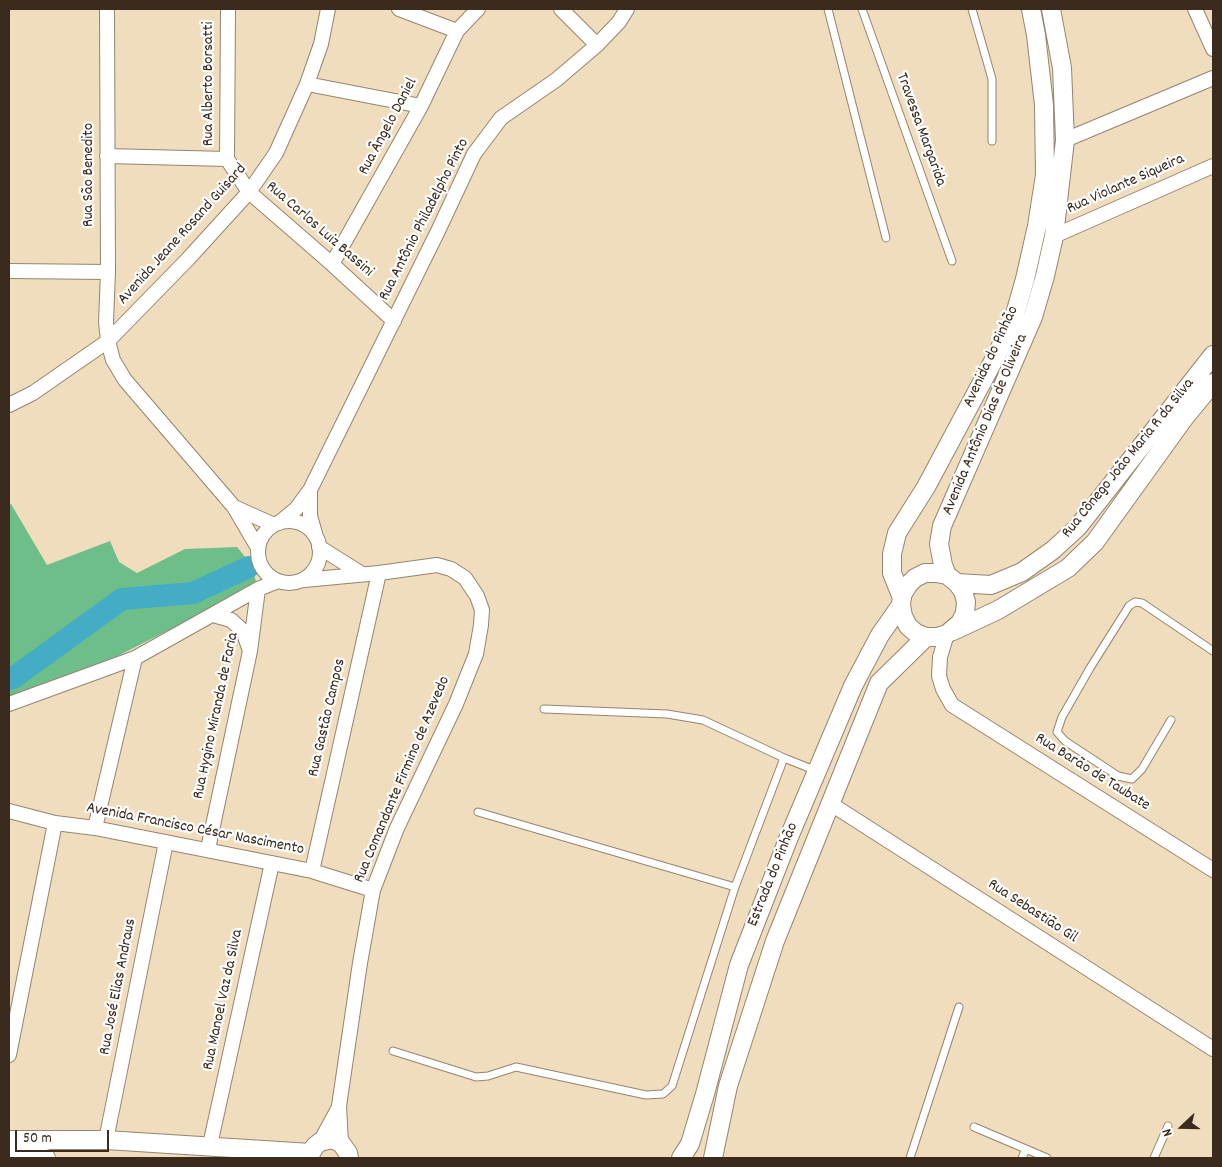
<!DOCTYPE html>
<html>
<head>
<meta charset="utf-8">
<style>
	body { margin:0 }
	#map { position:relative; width:1222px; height:1167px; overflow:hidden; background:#f0ddbd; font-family:Dekko,sans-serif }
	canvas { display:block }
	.frame { position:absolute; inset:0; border:10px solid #3b2a1e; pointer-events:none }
	.north { position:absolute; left:1157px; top:1102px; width:50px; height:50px; -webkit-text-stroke:4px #fff; paint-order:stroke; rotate:249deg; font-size:14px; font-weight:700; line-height:20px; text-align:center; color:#3b2a1e }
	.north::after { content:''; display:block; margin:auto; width:18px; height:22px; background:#3b2a1e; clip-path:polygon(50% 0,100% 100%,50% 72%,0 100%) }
	.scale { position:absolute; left:15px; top:1130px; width:94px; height:22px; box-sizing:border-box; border:2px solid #3b2a1e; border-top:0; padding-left:6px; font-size:15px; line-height:18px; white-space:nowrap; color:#3b2a1e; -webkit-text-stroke:4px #fff; paint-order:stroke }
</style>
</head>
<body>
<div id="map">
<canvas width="1222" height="1167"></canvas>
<div class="frame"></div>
<div class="north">N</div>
<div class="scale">50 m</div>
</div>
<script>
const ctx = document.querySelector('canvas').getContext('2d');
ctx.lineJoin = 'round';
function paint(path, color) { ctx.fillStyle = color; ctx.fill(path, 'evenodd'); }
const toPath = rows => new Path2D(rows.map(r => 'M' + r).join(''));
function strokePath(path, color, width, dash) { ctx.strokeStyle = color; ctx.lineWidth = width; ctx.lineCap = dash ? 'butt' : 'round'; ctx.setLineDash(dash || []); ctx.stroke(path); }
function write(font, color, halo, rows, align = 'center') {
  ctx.font = font + ' Dekko,sans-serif'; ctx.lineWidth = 4.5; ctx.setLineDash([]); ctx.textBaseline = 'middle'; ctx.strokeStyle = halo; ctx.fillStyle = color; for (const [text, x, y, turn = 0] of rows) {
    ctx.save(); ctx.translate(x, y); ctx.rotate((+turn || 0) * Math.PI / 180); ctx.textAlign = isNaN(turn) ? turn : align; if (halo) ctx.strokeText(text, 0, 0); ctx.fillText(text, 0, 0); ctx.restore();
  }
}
paint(toPath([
	[9,504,11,504,47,565,110,541,119,562,137,573,185,549,237,547,251,564,257,585,110,660,9,700]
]), '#6ebe8a');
strokePath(toPath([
	[9,679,13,678,122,599,193,593,249,567]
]), '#45acc5', 22);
const service = toPath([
	[828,9,886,238],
	[862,9,952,261],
	[972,9,992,79,992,141],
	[544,709,667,714,703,720,784,758,817,771],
	[1171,720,1142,769,1132,779,1118,776,1065,741,1057,732,1062,717,1090,668,1129,606,1135,602,1142,603,1213,651],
	[478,812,735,887],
	[393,1051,476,1077,488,1076,516,1067,646,1095,663,1094,672,1086,735,887,784,758],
	[974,1127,1047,1158],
	[910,1158,959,1007],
	[1022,1158,1026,1149],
	[1154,1158,1168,1126]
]);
const minor = toPath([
	[107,9,108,272,106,322,108,341,113,360,125,380,234,507,258,548],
	[399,9,457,31],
	[561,9,597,45],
	[1195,9,1213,49],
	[307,84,421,106],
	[1065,140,1213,78],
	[107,156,227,159],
	[227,159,249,192,332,264,394,321],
	[227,159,228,9],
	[1054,236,1213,166],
	[332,264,421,106,457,31,478,9],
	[9,271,108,272],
	[9,405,33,393,108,341,188,259,249,192,276,153,307,84,321,44,328,9],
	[310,490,310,516,316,537],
	[234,507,274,525],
	'258 552a31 31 0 1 1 62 0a31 31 0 1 1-62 0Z',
	[279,523,296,509,310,490,438,231,474,154,501,118,556,80,597,45,619,22,627,9],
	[319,547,362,574],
	[304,580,379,573,437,565,451,569,465,578,477,596,482,610,481,625,476,654,456,704,397,828,373,890,360,963,339,1106,341,1143],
	[213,615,231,620,243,631,249,648],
	[947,634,940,657,939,676,943,689,952,705,1213,870],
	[9,704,135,658,258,589,278,581],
	[831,804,1213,1049],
	[9,811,55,823,95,828,312,871,373,890],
	[95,828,135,658],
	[208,849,250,651,258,589],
	[312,871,379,573],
	[9,1055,55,823],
	[106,1140,166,842],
	[320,1142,339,1107],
	[210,1145,272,863]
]);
const tertiary = toPath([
	[947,575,943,565,939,544,942,526,1033,317,1045,276,1054,236,1065,140,1062,68,1051,9],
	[957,583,991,585,1022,572,1053,550,1078,527,1213,355],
	[902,598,892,573,892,554,897,533,926,487,996,356,1013,321,1025,279,1037,226,1045,175,1044,105,1036,35,1031,9],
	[953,631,998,610,1068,568,1095,542,1185,417,1213,383],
	[9,1140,106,1140,311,1153],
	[9,1157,46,1158],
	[310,1158,311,1153,315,1146,320,1142,331,1139,341,1143,348,1153,349,1158],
	[681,1158,690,1144,705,1094,739,965,789,837,817,771,853,686,880,635,901,605,902,595,908,585,915,578,925,573,936,573,947,575,957,583,963,591,966,602,965,613,960,623,947,634,937,637,926,637,916,633,908,626,903,616,901,605],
	[713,1158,728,1086,775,941,879,683,926,637]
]);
strokePath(service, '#96846e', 9);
strokePath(minor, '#96846e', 16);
strokePath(tertiary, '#96846e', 20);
strokePath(service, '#fff', 7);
strokePath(minor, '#fff', 14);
strokePath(tertiary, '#fff', 18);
write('16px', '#3b2a1e', '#fff', [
	["Rua Alberto Borsatti",210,84,-90],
	["Rua Ângelo Daniel",389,127,-62],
	["Travessa Margarida",920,130,70],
	["Rua São Benedito",90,175,-90],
	["Rua Violante Siqueira",1126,185,-24],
	["Rua Antônio Philadelpho Pinto",425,220,-63],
	["Rua Carlos Luiz Bassini",319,230,41],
	["Avenida Jeane Rosand Guisard",183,235,-48],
	["Avenida do Pinhão",992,357,-65],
	["Avenida Antônio Dias de Oliveira",986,425,-67],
	["Rua Cônego João Maria R da Silva",1129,459,-51],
	["Rua Hygino Miranda de Faria",217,716,-78],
	["Rua Gastão Campos",328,718,-77],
	["Rua Barão de Taubate",1092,773,32],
	["Rua Comandante Firmino de Azevedo",403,780,-67],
	["Avenida Francisco César Nascimento",195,830,11],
	["Estrada do Pinhão",774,875,-68],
	["Rua Sebastião Gil",1032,912,33],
	["Rua José Elias Andraus",119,987,-79],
	["Rua Manoel Vaz da Silva",224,1000,-78]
]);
</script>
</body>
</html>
